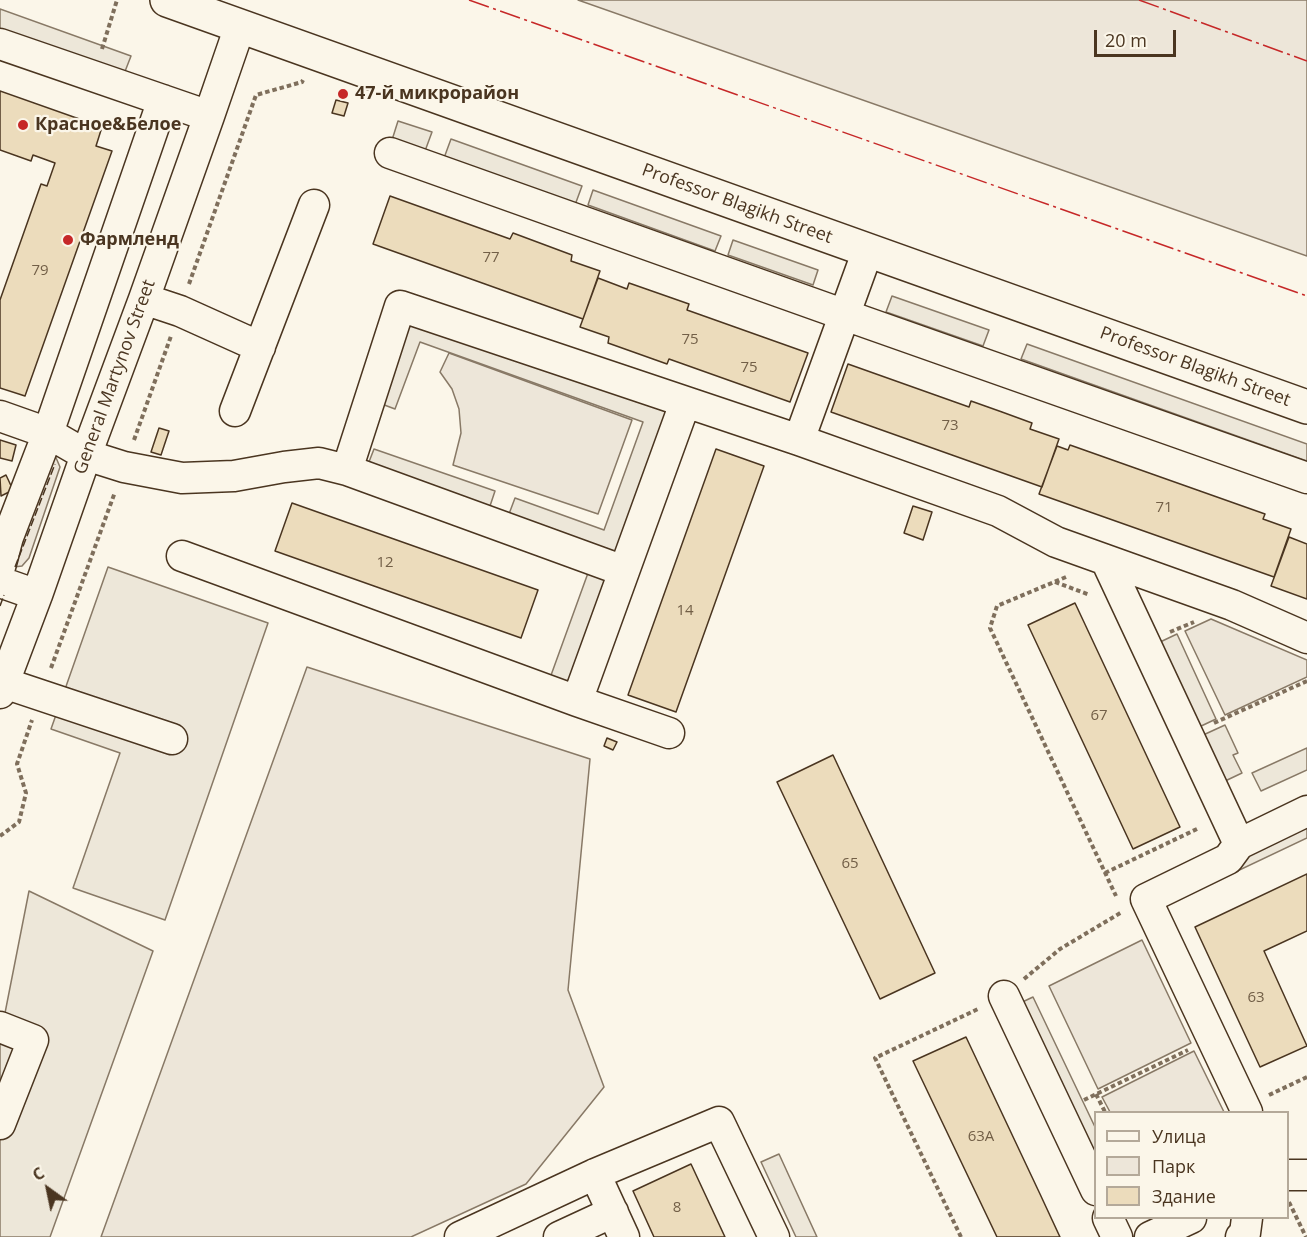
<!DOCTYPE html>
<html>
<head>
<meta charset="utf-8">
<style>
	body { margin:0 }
	#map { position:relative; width:1307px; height:1237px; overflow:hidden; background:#fbf6e9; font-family:"Open Sans",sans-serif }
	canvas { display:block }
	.legend { position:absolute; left:1094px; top:1111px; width:195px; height:108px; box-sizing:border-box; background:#fbf6e9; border:2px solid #b4a999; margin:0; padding:8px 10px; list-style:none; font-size:18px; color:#4a3520 }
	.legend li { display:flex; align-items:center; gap:12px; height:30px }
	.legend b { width:30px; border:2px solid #b4a999 }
	.north { position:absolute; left:18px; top:1159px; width:60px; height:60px; -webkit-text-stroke:4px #fbf6e9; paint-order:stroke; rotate:327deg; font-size:16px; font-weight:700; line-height:24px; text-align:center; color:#4a3520 }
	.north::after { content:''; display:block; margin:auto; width:21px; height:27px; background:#4a3520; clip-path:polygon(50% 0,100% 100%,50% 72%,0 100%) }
	.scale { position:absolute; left:1094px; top:30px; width:82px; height:27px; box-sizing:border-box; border:3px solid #4a3520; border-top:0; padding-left:8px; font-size:18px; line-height:21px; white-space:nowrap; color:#4a3520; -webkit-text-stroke:4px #fbf6e9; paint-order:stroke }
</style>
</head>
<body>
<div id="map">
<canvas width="1307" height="1237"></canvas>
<ul class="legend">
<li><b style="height:8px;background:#fbf6e9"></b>Улица</li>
<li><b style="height:16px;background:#ede6d9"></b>Парк</li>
<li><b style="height:16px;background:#ecdcbc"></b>Здание</li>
</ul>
<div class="north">С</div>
<div class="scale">20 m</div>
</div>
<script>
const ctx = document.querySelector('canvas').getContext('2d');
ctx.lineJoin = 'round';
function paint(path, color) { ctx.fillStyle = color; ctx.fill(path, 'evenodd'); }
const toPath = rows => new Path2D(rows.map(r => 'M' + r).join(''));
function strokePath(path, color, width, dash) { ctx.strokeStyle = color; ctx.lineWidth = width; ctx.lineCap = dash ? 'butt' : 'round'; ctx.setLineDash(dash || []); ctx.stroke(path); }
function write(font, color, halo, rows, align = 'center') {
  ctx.font = font + ' "Open Sans",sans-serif'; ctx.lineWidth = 4.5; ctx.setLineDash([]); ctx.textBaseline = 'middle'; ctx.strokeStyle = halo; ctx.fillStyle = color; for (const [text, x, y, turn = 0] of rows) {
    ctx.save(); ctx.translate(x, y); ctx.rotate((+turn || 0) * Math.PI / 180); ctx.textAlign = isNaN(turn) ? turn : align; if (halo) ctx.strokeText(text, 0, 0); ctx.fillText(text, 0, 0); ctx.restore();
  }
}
const green = toPath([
	[578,0,1307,0,1307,256,578,0],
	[449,353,632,420,598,514,453,465,461,433,459,409,452,389,440,372,449,353],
	[54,453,60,467,29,558,22,566,14,567,54,453],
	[1211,619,1307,660,1307,677,1225,715,1185,631,1211,619],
	[307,667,590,759,568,990,604,1087,526,1184,411,1237,101,1237,307,667],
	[1142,940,1191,1043,1098,1089,1049,986,1142,940],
	[1194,1051,1224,1112,1110,1112,1102,1097,1194,1051]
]);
paint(green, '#ede6d9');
strokePath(green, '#887966', 1.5);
const parking = toPath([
	[0,9,131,56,124,74,0,30,0,9],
	[398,121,432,132,425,151,392,140,398,121],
	[451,139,582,186,575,205,444,158,451,139],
	[593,190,721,236,715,251,588,205,593,190],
	[733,240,818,270,813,285,728,255,733,240],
	[892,296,989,330,983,346,886,312,892,296],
	[410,319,670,413,619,554,509,514,515,498,604,530,643,422,420,342,395,409,379,403,410,319],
	[1027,344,1307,444,1307,461,1021,359,1027,344],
	[374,449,495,491,489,509,367,467,374,449],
	[108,567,268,623,165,920,73,888,120,753,51,729,108,567],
	[588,573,607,579,570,685,550,678,588,573],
	[1177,634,1216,719,1197,728,1158,643,1177,634],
	[1225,725,1238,753,1233,755,1242,773,1223,782,1201,736,1225,725],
	[1307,748,1307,770,1261,791,1252,773,1307,748],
	[1307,825,1307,838,1170,903,1166,893,1307,825],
	[29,891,153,951,50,1237,0,1237,0,1026,5,1013,29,891],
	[1033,997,1095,1127,1095,1170,1016,1005,1033,997],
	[779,1154,817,1237,796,1237,761,1162,779,1154]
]);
paint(parking, '#ede7d9');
strokePath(parking, '#887966', 1.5);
const building = toPath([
	[0,91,102,127,96,146,112,151,25,396,0,388,0,300,41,184,47,186,55,163,33,155,31,161,0,150,0,91],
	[336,100,348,103,344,116,332,113,336,100],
	[390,196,510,239,513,233,572,255,571,261,600,271,583,319,373,244,390,196],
	[598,278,627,289,629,283,689,304,687,310,808,353,790,402,669,359,667,364,608,343,609,337,580,327,598,278],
	[848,364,969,407,971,401,1002,412,1032,423,1030,429,1059,439,1042,487,831,412,848,364],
	[159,428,169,431,161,455,151,452,159,428],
	[0,440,16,445,12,461,0,458,0,440],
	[1070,445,1265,514,1263,519,1291,529,1274,577,1039,494,1057,446,1068,450,1070,445],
	[716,449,764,466,676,712,628,695,716,449],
	[6,475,13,490,1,496,0,478,6,475],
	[292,503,538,590,521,638,275,551,292,503],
	[913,506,932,512,923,540,904,533,913,506],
	[1289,537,1307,544,1307,599,1271,586,1289,537],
	[1075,603,1180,827,1133,849,1028,625,1075,603],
	[607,738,617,742,613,750,604,746,607,738],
	[833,755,935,973,880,999,777,782,833,755],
	[1307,874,1307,931,1264,951,1307,1046,1260,1067,1195,927,1307,874],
	[966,1037,1040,1194,1060,1237,997,1237,913,1061,966,1037],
	[691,1164,725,1237,654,1237,633,1191,691,1164]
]);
paint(building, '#ecdcbc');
strokePath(building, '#4a3520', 1.5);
const minor = toPath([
	[0,44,209,116],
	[390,153,845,315,1307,478],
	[144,299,180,311,260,347],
	[235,411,314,205],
	[0,416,48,433,86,455,124,467,182,478,234,476,284,467,319,463,347,470,624,571],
	[799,440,868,250],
	[347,470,400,306,799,440,998,511,1056,542,1232,605,1307,638],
	[182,556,577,701,669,733],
	[1106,560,1239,844],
	[0,567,8,537,48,433,163,100],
	[0,582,37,595],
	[4,683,172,739],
	[0,693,37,595,86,455,144,299,209,116,240,26],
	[577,701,685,403],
	[1004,996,1096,1190],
	[0,1027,33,1040,0,1124],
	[1247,1112,1146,899,1228,859,1239,844,1307,811],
	[595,1174,624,1237],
	[1288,1175,1307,1175],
	[1108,1218,1117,1237],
	[460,1237,595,1174,719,1122,774,1237],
	[559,1237,613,1212],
	[1150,1237,1191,1218],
	[1241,1237,1245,1233,1247,1218]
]);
const major = toPath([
	[167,0,1307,407]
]);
strokePath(minor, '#4a3520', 33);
strokePath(major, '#4a3520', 36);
strokePath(toPath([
	[102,49,117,0],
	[189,284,256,95,302,82,303,80],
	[134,440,171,336],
	[1066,577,997,606,990,628,1116,896],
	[1055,582,1090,595],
	[1170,632,1194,622],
	[51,668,115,492],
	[1214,723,1307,681],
	[0,836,19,822,26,793,17,764,32,720],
	[1105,873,1199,828],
	[1024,979,1060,949,1122,912],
	[1096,1094,1105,1112],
	[1269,1095,1307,1077],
	[1084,1100,1188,1050],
	[1289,1202,1306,1237],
	[961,1237,875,1058,978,1009]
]), '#7f6f5c', 4, [4.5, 3]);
strokePath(minor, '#fbf6e9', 30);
strokePath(major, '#fbf6e9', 33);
strokePath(toPath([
	[15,567,55,464],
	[0,606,4,595]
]), '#4a3520', 1.5, [8, 3]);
strokePath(toPath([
	[469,0,1307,296],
	[1139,0,1307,61]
]), '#c62828', 1.5, [21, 4.5, 3, 4.5]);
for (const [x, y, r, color] of [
	[343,94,6,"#c62828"],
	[23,125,6,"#c62828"],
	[68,240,6,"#c62828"]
]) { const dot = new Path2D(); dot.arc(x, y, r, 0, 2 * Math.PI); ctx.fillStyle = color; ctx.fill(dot); strokePath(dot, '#fbf6e9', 2); }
write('15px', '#725f47', null, [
	["77",491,258],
	["79",40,271],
	["75",690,340],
	["75",749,368],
	["73",950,426],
	["71",1164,508],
	["12",385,563],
	["14",685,611],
	["67",1099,716],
	["65",850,864],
	["63",1256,998],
	["63А",981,1137],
	["8",677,1208]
]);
write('bold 18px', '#4a3520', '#fbf6e9', [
	["47-й микрорайон",355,94],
	["Красное&Белое",35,125],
	["Фармленд",80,240]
], 'left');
write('18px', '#4a3520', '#fbf6e9', [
	["Professor Blagikh Street",737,204,20],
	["Professor Blagikh Street",1195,367,20],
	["General Martynov Street",115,377,-70]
]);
</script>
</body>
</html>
